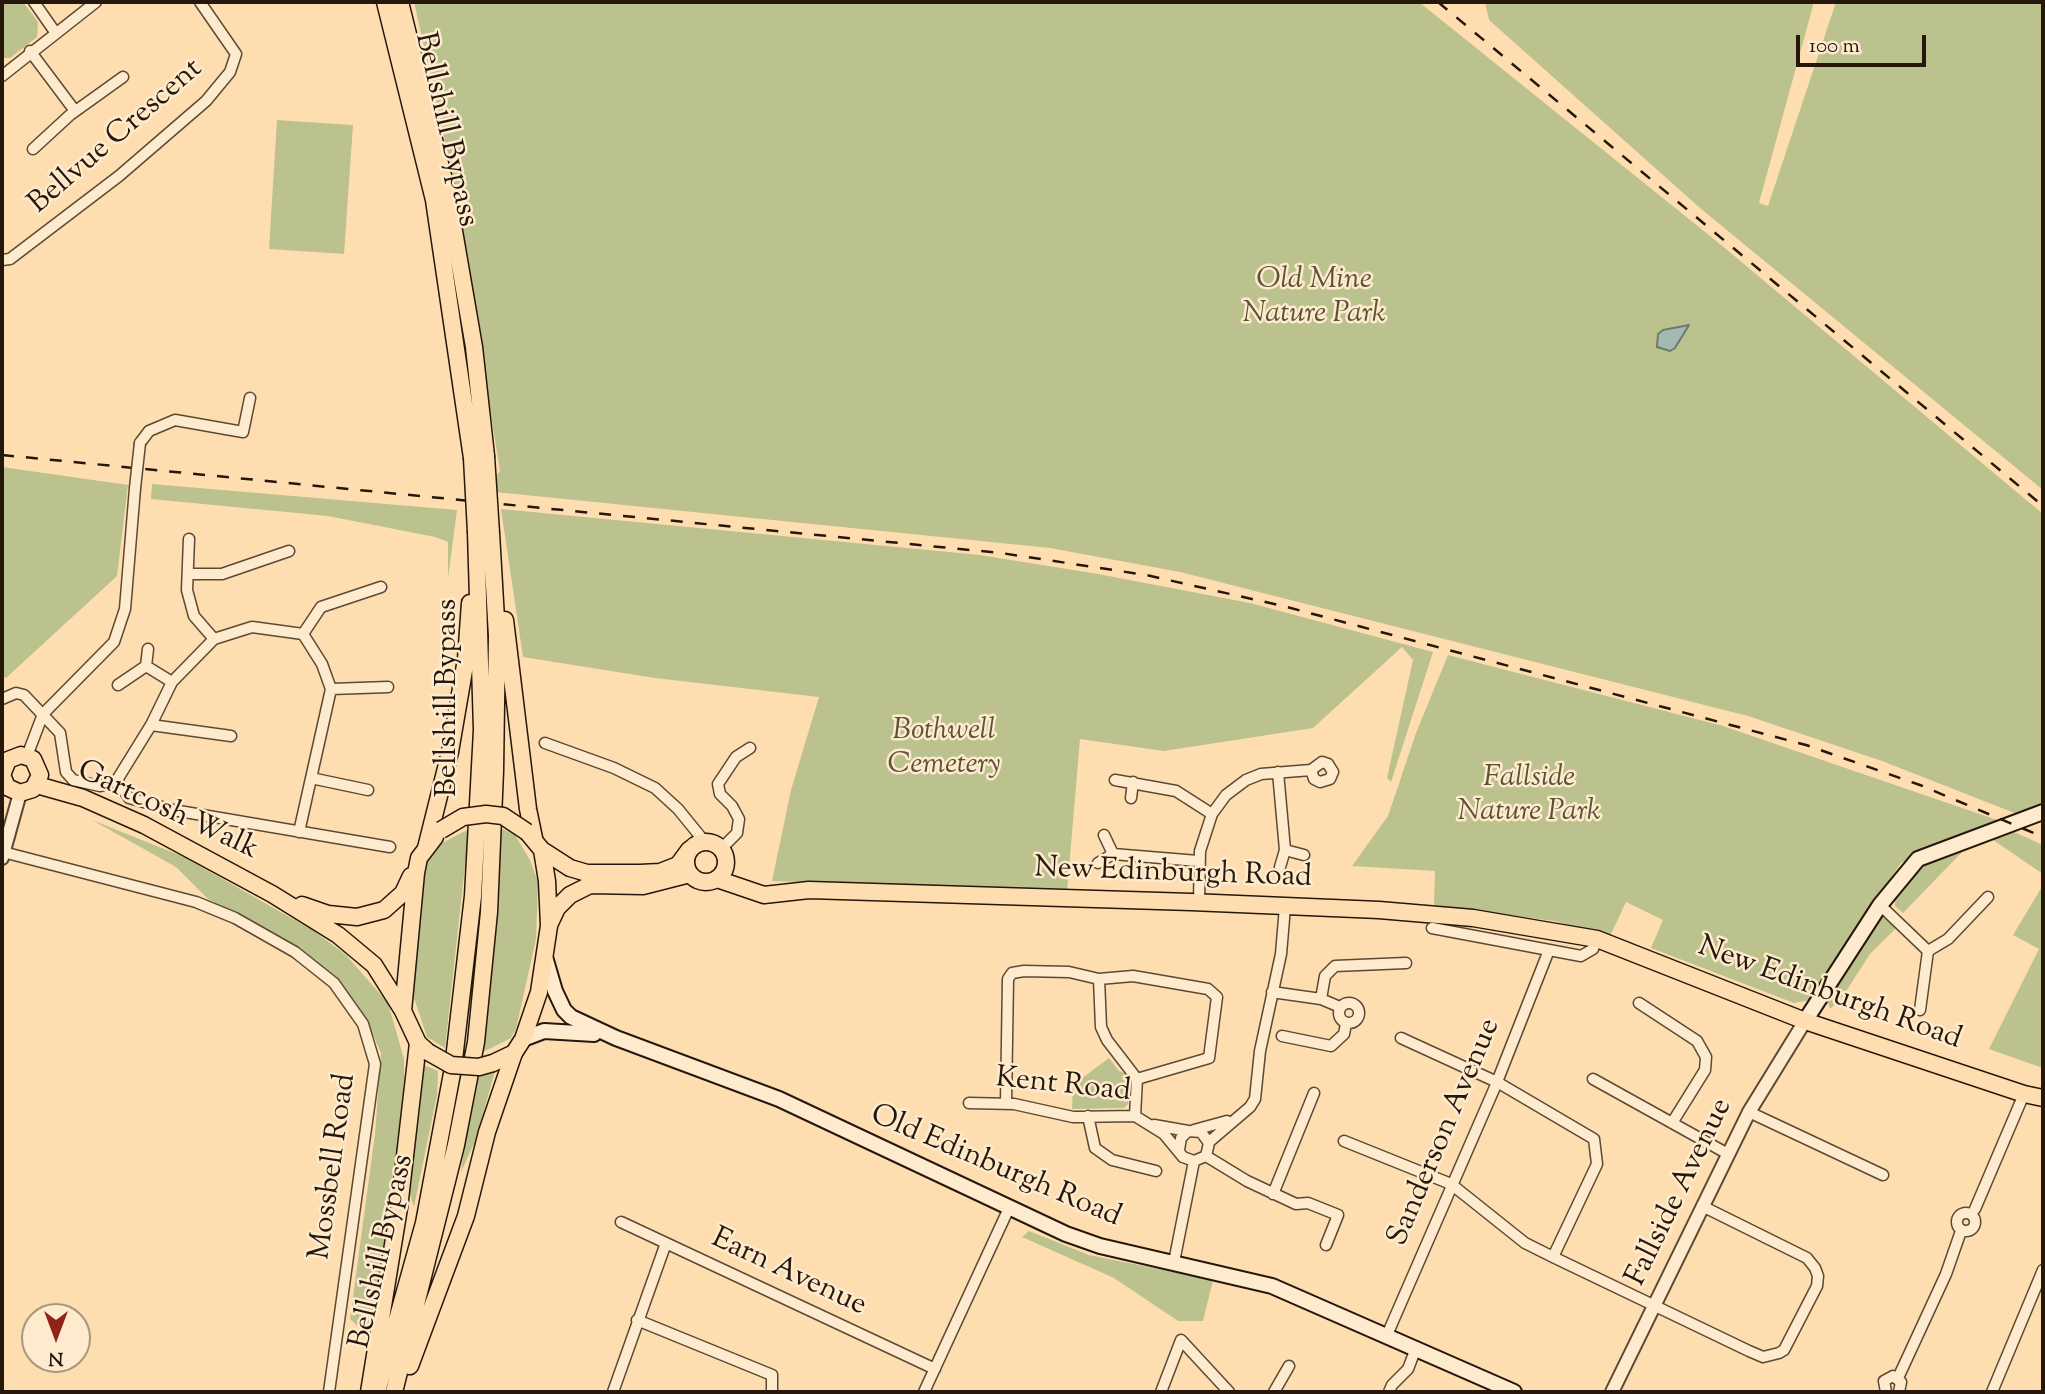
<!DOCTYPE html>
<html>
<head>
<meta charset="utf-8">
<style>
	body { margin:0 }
	#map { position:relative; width:2045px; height:1394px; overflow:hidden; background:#fedeb0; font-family:"Sorts Mill Goudy",serif }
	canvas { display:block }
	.frame { position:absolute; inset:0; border:4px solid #25170b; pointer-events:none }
	.north { position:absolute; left:21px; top:1303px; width:70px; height:70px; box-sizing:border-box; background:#feeacc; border:2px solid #a7967f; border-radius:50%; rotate:180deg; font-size:19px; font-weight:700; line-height:28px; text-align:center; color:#25170b }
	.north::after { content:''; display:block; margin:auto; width:24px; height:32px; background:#8f2418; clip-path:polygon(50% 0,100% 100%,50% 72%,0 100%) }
	.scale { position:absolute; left:1796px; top:35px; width:130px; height:32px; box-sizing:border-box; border:4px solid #25170b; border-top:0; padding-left:9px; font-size:21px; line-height:24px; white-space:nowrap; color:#25170b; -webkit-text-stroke:5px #feeacc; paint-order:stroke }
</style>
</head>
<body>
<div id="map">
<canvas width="2045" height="1394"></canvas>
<div class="frame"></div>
<div class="north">N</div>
<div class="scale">100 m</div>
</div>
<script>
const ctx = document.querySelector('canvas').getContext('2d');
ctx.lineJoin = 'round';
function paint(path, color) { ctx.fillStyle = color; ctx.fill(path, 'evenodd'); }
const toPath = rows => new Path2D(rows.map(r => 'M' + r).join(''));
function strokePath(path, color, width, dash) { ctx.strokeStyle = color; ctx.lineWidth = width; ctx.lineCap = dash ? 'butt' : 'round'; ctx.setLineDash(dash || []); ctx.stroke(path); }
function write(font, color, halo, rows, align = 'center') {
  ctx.font = font + ' "Sorts Mill Goudy",serif'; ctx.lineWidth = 5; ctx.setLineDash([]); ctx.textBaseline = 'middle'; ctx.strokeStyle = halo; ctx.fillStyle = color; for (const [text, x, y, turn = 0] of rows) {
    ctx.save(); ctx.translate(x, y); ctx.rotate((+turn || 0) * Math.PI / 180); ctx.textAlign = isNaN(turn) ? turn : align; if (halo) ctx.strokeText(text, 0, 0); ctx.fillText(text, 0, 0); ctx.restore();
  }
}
paint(toPath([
	[2,2,23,2,38,22,37,37,10,58,2,58],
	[414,2,1419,2,1720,244,2043,514,2043,804,2017,814,1882,761,1748,716,1180,572,1050,548,495,492,494,478,500,471,452,172],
	[1485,2,1814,2,1759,203,1768,206,1836,2,2043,2,2043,490,1700,208,1489,20],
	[277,120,353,125,344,254,269,249],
	[2,467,128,485,117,576,6,678,2,676],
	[152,484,457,510,448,578,448,542,435,537,328,516,151,499],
	[501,509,980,555,1098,574,1250,603,1433,652,1391,782,1387,778,1413,660,1402,647,1313,728,1164,751,1080,739,1067,892,772,881,791,790,819,697,655,678,523,657],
	[1448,655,1723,726,2003,822,1901,863,1810,1000,1794,1003,1651,948,1663,920,1626,902,1610,936,1554,921,1434,905,1435,871,1352,866,1388,816,1416,733],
	[92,820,184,857,314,931,346,955,388,1003,404,1059,404,1079,394,1204,372,1339,350,1319,375,1134,381,1053,367,1021,333,975,300,949,208,899,176,867],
	[501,828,515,835,530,860,538,882,536,939,516,1029,511,1038,483,1052],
	[469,829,445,1048,427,1037,411,989,413,932,427,862,438,845],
	[2012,831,2043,845,2043,874,1993,840],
	[1966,848,1903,913,1895,906,1894,895,1922,865],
	[2043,885,2043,1068,1989,1049,2039,949,2013,935],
	[1879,918,1885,918,1896,928,1870,954,1843,996,1830,1009,1826,997],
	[1109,1058,1119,1071,1127,1074,1131,1087,1128,1104,1124,1108,1072,1109,1073,1085],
	[421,1064,438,1071,437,1095,414,1207,409,1192],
	[495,1071,476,1139,461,1172,473,1076],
	[1029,1231,1089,1255,1213,1280,1203,1321,1178,1321,1114,1278,1022,1237]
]), '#bcc28e');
const water = toPath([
	[1689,325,1675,348,1670,351,1657,347,1658,334,1663,330,1689,325]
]);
paint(water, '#a2bbb2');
strokePath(water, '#70796f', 2);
const minor = toPath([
	[34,2,55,32],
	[30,51,75,111],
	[2,76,96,2],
	[33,149,70,115,123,77],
	[2,260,10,259,119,176,206,101,230,72,236,54,200,2],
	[140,443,149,431,175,420,243,432,250,398],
	[189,539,187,590,194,616,214,639],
	[188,574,222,574,289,551],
	[303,634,321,607,381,587],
	[146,666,148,649],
	[118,685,146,666,172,682],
	[331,689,388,687],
	[2,699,16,693,24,695,60,733,66,772,73,780,100,786,117,780],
	[151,725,231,736],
	[545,743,614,768,655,788,678,809,704,841],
	[27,756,43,714,114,642,125,609,135,488],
	[1278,772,1285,850,1280,867],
	[311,778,368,790],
	[117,780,151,725,172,682,214,639,252,627,303,634,322,664,331,689,299,832],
	[117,780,129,798,173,810,390,847],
	[1115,780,1176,791,1212,814],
	[1131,798,1133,782],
	[1104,835,1113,854],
	[722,848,737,833,739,819,732,806,720,794,718,784,736,757,750,748],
	[1285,850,1304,855],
	[3,852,196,902,235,918,295,952,334,983,363,1024,375,1064,329,1392],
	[1098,863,1113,854,1198,861],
	[1199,902,1200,851,1212,814,1226,795,1246,780,1261,774,1311,770,1322,762,1328,764,1333,772,1330,779,1320,782,1314,779,1311,770],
	[1880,905,1928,951,1920,1010],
	[1432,928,1581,956,1593,949,1597,939],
	[1928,951,1948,939,1988,897],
	[1099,979,1133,976,1208,989,1217,997,1209,1058,1137,1079],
	[1272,992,1321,999,1340,1007],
	[1321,999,1325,976,1335,966,1406,963],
	'1339 1013a10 10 0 1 1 20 0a10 10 0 1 1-20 0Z',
	[1639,1003,1697,1041,1706,1057,1705,1070,1672,1123],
	[1282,1036,1331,1046,1344,1034,1346,1024],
	[1401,1038,1497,1082,1594,1139,1597,1164,1553,1257],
	[1593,1079,1728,1154],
	[969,1103,1014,1104,1073,1117,1135,1116,1164,1134,1183,1157,1194,1161,1206,1156,1209,1143,1201,1132,1188,1131,1181,1138,1179,1150],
	[1006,1103,1008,979,1012,973,1024,971,1069,972,1099,979,1101,1027,1107,1040,1137,1079,1135,1116],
	[1749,1112,1883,1175],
	[1088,1116,1095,1148,1112,1160,1156,1171],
	[1154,1125,1188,1131],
	[1194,1130,1227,1121],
	[1344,1141,1451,1184,1525,1243,1553,1257,1749,1351,1763,1357,1779,1353,1784,1350,1817,1286,1818,1276,1815,1268,1807,1258,1702,1206],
	[1209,1142,1250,1107,1255,1099,1260,1051,1281,954,1285,907],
	[1206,1156,1247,1181,1296,1204,1308,1203,1338,1215,1326,1245],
	[1273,1194,1314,1093],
	[1975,1209,2024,1094],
	'1957 1222a9 9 0 1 1 18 0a9 9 0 1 1-18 0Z',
	[621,1222,935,1369],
	[1174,1262,1194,1161],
	[637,1320,772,1375,772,1392],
	[1387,1335,1495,1087,1549,950],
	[1898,1378,1946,1274,1961,1231],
	[613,1392,666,1243],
	[924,1392,1009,1208],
	[1161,1392,1181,1340,1229,1392],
	[1274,1392,1289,1366],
	[1389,1392,1392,1385,1408,1369,1416,1348],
	[1886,1392,1884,1381,1893,1376,1901,1382,1899,1392],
	[1992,1392,2043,1270]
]);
const tertiary = toPath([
	[2,858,20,793],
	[1612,1392,1749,1112,1805,1021]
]);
const secondary = toPath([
	[545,957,555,991,564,1010,571,1017,616,1038,779,1099,1066,1234,1100,1246,1272,1286,1514,1392],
	[1805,1021,1880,905,1918,859,2043,812],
	[523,1039,544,1031,594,1034]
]);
const primary = toPath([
	[2,775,8,760,21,755,33,759,40,775,33,789,20,793,7,787,2,775],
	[37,785,83,798,144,825,272,894,338,935,374,965,403,1011],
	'686 862a20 20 0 1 1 40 0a20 20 0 1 1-40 0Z',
	[542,850,570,868,587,873,640,873,660,872,678,865,689,850],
	[717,879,764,895,809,890,1191,902,1379,910,1473,918,1597,939,1805,1021,2024,1094,2043,1098],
	[302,905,328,914,357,917,384,910,403,893,411,876],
	[550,923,557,908,570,895,590,885,643,886,690,874],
	[428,1052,418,1043,403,1011,416,873,419,858,435,837],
	[493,1063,514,1053,523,1039,539,992,549,926,547,881,542,850,527,832]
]);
const trunk = toPath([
	[385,2,434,200,472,458],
	[400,2,448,196,474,347,486,456],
	[505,620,528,809,534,838],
	[426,848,450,752,466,659,470,603],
	[410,1366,466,1216,487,1132,514,1053],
	[369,1392,399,1208,418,1043],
	[377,1392,424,1223,453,1068,473,896,482,730,476,532],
	[394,1392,456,1145,476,1042,489,912,495,771,497,636,491,533]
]);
strokePath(minor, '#5b4934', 13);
strokePath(tertiary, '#5b4934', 16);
strokePath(secondary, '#25170b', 18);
strokePath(primary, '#25170b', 19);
strokePath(trunk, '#25170b', 19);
strokePath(minor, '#feeacc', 10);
strokePath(tertiary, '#feeacc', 12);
strokePath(secondary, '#feeacc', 14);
strokePath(primary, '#fedeb0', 16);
strokePath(trunk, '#fedeb0', 16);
strokePath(toPath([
	[1438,2,2043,506],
	[2,455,1001,553,1146,575,1283,606,1806,745,1920,785,2043,837]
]), '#25170b', 2.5, [12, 12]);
const minorBridge = toPath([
	[135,488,140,443]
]);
const primaryBridge = toPath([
	[441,830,463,817,486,814,503,816,527,832],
	[428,1052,451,1065,479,1067,493,1063]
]);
const trunkBridge = toPath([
	[486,456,491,533],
	[472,458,476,532]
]);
strokePath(minorBridge, '#5b4934', 13, []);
strokePath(primaryBridge, '#25170b', 19, []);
strokePath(trunkBridge, '#25170b', 19, []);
strokePath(minorBridge, '#feeacc', 10);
strokePath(primaryBridge, '#fedeb0', 16);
strokePath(trunkBridge, '#fedeb0', 16);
write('30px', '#25170b', '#feeacc', [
	["Bellshill Bypass",444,130,77],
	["Bellvue Crescent",117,138,-41],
	["Bellshill Bypass",450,698,-90],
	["Gartcosh Walk",167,812,25],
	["New Edinburgh Road",1173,875,2],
	["New Edinburgh Road",1829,995,20],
	["Kent Road",1063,1087,6],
	["Sanderson Avenue",1446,1133,-67],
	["Mossbell Road",335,1167,-82],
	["Old Edinburgh Road",995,1168,23],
	["Fallside Avenue",1681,1193,-64],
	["Bellshill Bypass",384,1252,-77],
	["Earn Avenue",788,1274,25]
]);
write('italic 30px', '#5a5339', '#feeacc', [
	["Old Mine",1314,282],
	["Nature Park",1314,316],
	["Bothwell",944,733],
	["Cemetery",944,767],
	["Fallside",1529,780],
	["Nature Park",1529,814]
]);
</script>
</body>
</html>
